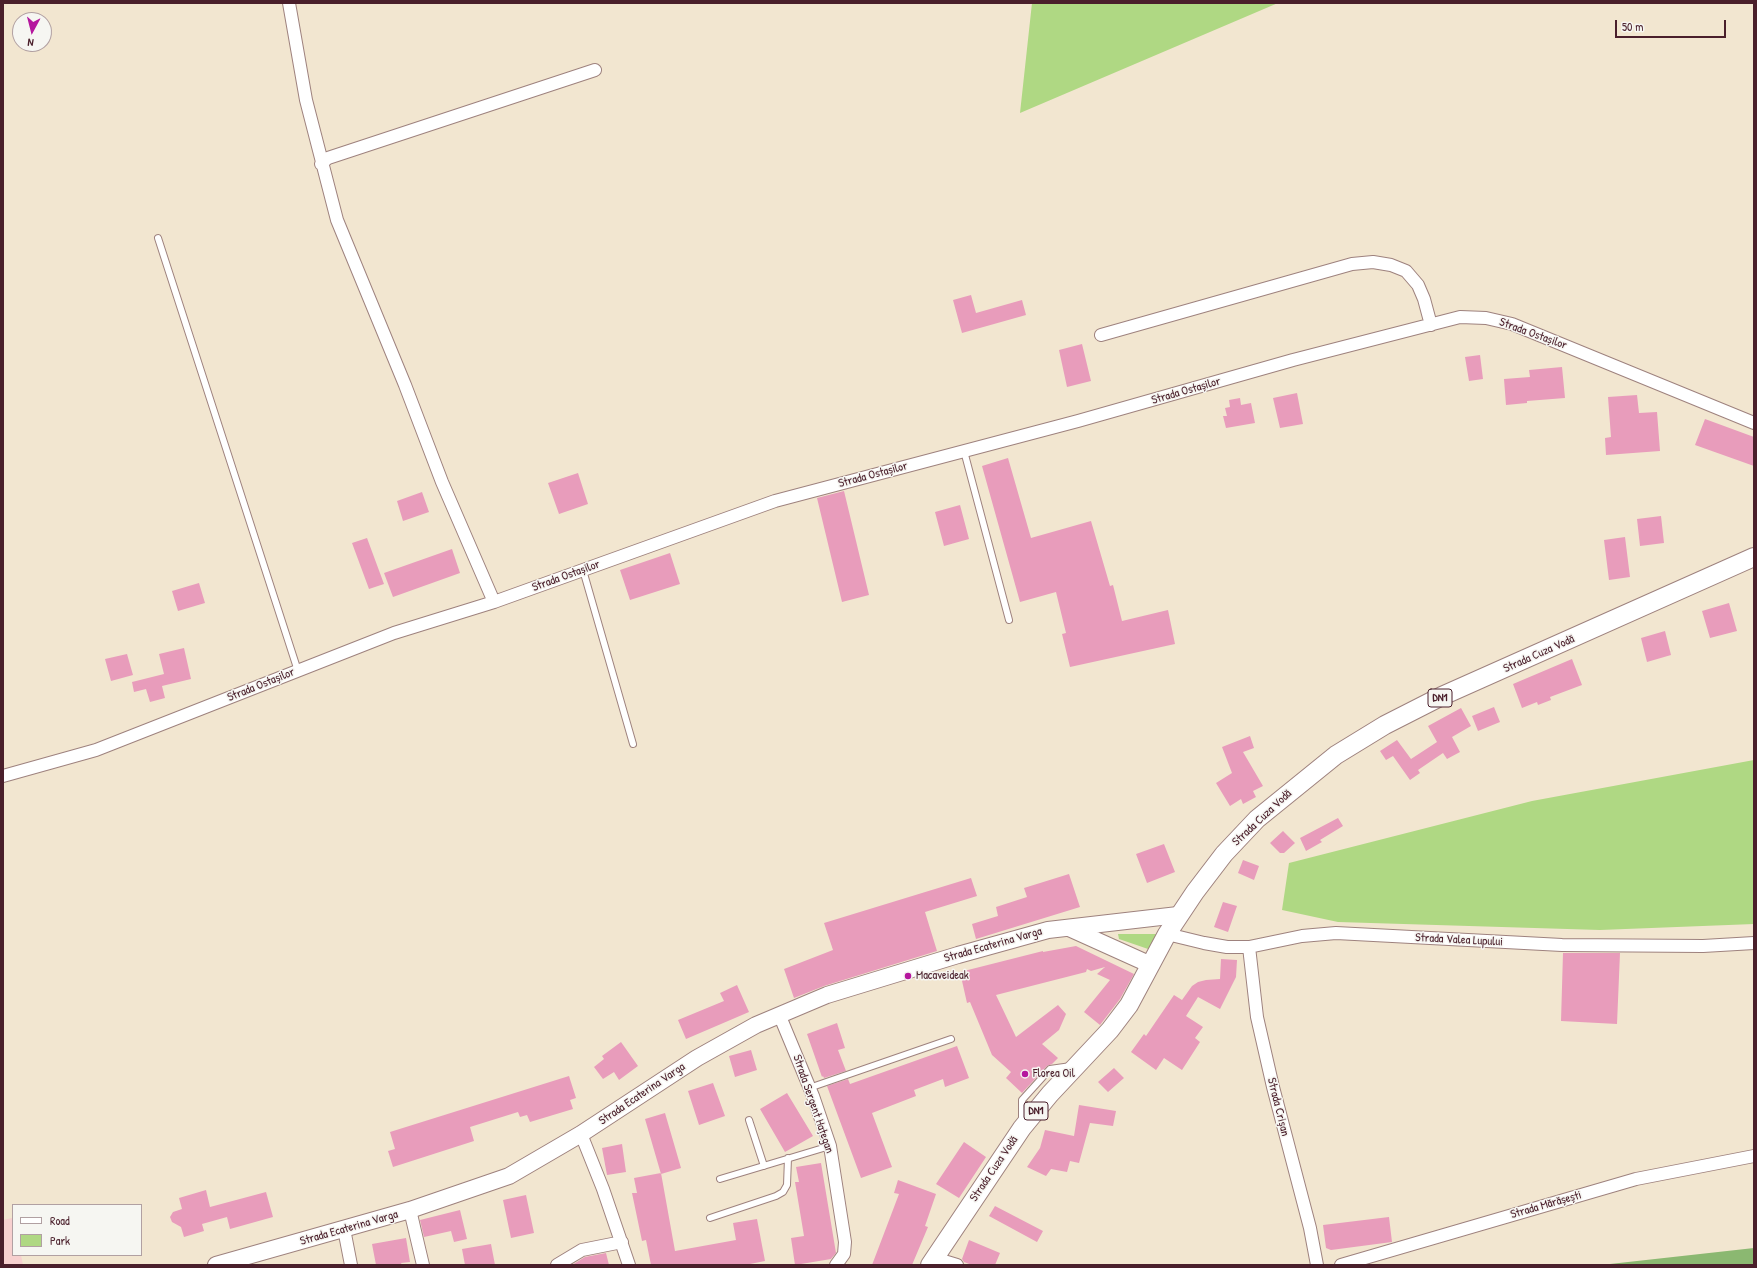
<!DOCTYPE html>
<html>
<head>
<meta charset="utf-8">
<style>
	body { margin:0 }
	#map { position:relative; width:1757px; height:1268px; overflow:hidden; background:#f2e6d0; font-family:"Patrick Hand",sans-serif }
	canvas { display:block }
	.frame { position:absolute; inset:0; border:4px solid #4a1f2b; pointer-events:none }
	.legend { position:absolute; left:12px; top:1204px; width:130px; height:52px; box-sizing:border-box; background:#f6f6f2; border:1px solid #b1a0a2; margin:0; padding:5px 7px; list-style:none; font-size:12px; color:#4a1f2b }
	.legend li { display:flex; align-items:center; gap:8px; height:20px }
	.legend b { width:20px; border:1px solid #b1a0a2 }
	.north { position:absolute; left:12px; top:12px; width:40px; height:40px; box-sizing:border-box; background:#f6f6f2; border:1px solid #b1a0a2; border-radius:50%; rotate:187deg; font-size:11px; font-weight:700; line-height:16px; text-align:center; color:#4a1f2b }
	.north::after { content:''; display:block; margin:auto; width:14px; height:18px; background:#b5179e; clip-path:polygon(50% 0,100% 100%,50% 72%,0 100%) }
	.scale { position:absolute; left:1615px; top:20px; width:111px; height:18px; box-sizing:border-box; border:2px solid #4a1f2b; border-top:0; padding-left:5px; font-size:12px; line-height:14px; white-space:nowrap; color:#4a1f2b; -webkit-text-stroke:3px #f6f6f2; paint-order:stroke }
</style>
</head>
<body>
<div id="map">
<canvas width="1757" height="1268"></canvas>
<div class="frame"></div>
<ul class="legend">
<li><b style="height:5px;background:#fff"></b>Road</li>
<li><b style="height:11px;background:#afd883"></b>Park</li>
</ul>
<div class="north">N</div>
<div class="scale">50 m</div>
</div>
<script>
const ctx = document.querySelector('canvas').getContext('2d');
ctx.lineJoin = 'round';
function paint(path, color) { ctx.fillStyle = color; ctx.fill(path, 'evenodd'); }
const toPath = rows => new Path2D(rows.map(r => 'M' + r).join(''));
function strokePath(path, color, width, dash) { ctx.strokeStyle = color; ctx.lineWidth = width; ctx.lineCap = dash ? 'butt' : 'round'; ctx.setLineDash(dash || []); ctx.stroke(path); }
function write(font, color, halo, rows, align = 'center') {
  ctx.font = font + ' "Patrick Hand",sans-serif'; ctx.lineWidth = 3; ctx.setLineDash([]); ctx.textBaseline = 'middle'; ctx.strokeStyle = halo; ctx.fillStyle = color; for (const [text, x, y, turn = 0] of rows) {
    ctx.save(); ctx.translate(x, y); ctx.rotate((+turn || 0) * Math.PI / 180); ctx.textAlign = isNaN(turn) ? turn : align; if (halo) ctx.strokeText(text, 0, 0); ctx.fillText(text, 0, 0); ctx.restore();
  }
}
paint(toPath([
	[12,1218,13,1255,21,1255,23,1265,3,1265,3,1220]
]), '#f7d0cf');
paint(toPath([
	[1032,3,1278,3,1020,113],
	[1754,760,1754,924,1600,930,1338,922,1282,910,1289,863,1532,801],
	[1118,934,1156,934,1151,950,1119,939]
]), '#afd883');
paint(toPath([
	[1754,1248,1754,1265,1601,1265]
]), '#8bb871');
paint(toPath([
	[971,295,976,313,1022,300,1026,315,962,333,953,300],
	[1082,344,1091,381,1067,387,1059,350],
	[1480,355,1483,379,1469,381,1465,357],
	[1562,367,1565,398,1527,401,1527,403,1506,405,1504,379,1530,377,1529,370],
	[1297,393,1303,424,1280,428,1273,398],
	[1637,395,1639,413,1657,412,1660,451,1606,455,1605,438,1611,437,1608,397],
	[1240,398,1241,405,1251,403,1255,423,1226,428,1223,416,1227,416,1225,408,1230,407,1229,400],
	[1705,419,1754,437,1754,466,1695,445],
	[1008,458,1031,538,1091,521,1110,586,1113,585,1122,621,1168,610,1175,644,1070,667,1062,634,1066,633,1056,592,1020,602,982,466],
	[578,473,588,504,559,514,548,483],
	[844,491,869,595,842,602,817,498],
	[422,492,429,512,403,521,397,501],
	[960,505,969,539,944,546,935,512],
	[1661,516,1664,543,1640,546,1637,519],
	[1625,537,1630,577,1609,580,1604,540],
	[367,538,384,584,369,589,352,543],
	[452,549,460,573,393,597,384,573],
	[670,553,680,584,630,600,620,570],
	[199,583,205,603,178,611,172,591],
	[1729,603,1737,631,1710,638,1702,611],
	[1665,631,1671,655,1647,662,1641,638],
	[184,648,191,679,162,686,165,698,150,702,146,689,134,692,132,682,164,674,159,654],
	[127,654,133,675,111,681,105,659],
	[1572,659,1582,685,1550,697,1551,700,1538,705,1537,702,1522,708,1513,684],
	[1494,707,1500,722,1478,731,1472,716],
	[1461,708,1471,726,1452,737,1460,752,1447,759,1443,753,1418,770,1420,773,1410,780,1393,756,1386,760,1380,751,1397,740,1411,759,1437,742,1428,726],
	[1250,736,1254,748,1243,752,1263,786,1253,791,1256,797,1243,804,1241,799,1230,806,1216,783,1232,773,1222,747],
	[1338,818,1343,826,1320,840,1322,842,1306,851,1300,838],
	[1283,831,1295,843,1284,853,1280,853,1270,843],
	[1164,844,1175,872,1147,883,1136,854],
	[1243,860,1259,866,1254,880,1238,873],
	[1069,874,1080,907,976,939,972,924,998,916,996,907,1027,897,1024,888],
	[971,878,977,896,925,912,937,951,824,986,794,998,784,969,833,950,824,923],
	[1223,902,1237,906,1228,932,1214,927],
	[1076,946,1134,974,1120,999,1100,1025,1084,1012,1110,980,1097,974,1105,967,1091,971,1087,969,1086,972,996,995,1016,1037,1058,1005,1066,1014,1059,1030,1042,1044,1058,1058,1052,1064,1047,1066,1022,1093,1006,1078,1011,1072,992,1055,970,1002,967,1003,960,972,1043,951,1043,952],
	[1563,953,1620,953,1617,1024,1561,1021],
	[1221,959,1237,960,1236,977,1220,1009,1198,997,1186,1016,1203,1027,1195,1038,1200,1042,1182,1070,1164,1058,1156,1070,1131,1052,1144,1034,1146,1036,1174,995,1182,1000,1192,986,1198,982,1206,980,1220,979],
	[737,985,749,1012,686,1039,678,1020,724,1001,720,993],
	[837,1023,845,1048,838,1050,846,1071,824,1078,823,1076,822,1077,807,1034],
	[621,1042,638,1066,619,1080,614,1072,603,1079,594,1067,604,1059,602,1056],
	[957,1046,969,1078,945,1087,943,1079,914,1090,916,1096,872,1113,892,1167,861,1178,827,1086,848,1079,850,1084],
	[751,1050,757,1070,735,1077,729,1056],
	[1114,1068,1124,1078,1108,1092,1098,1082],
	[569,1076,576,1098,570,1100,573,1109,530,1122,527,1115,520,1117,518,1112,470,1127,474,1141,393,1167,388,1151,395,1149,390,1132],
	[713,1083,725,1116,699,1125,688,1091],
	[787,1093,813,1136,785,1152,760,1109],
	[1079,1105,1116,1111,1113,1126,1090,1123,1079,1163,1070,1161,1067,1172,1051,1169,1046,1176,1027,1167,1040,1148,1045,1130,1074,1136],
	[665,1113,681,1168,661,1174,645,1119],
	[964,1142,986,1157,959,1198,936,1184],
	[622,1144,626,1172,607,1175,602,1148],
	[821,1163,836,1253,831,1259,795,1265,791,1238,804,1236,795,1182,799,1182,796,1167],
	[661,1173,675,1251,736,1240,733,1223,757,1219,765,1261,745,1265,651,1265,646,1240,642,1241,632,1193,637,1193,634,1178],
	[898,1180,936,1194,925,1226,928,1227,912,1265,872,1265,899,1194,894,1193],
	[206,1190,210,1207,266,1192,273,1217,230,1229,227,1217,202,1224,204,1231,184,1237,181,1227,172,1222,170,1217,173,1212,182,1209,179,1198],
	[526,1195,534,1233,511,1238,503,1200],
	[995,1206,1043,1231,1037,1242,989,1216],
	[460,1210,467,1239,454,1242,451,1231,424,1237,420,1220],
	[1389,1217,1392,1242,1331,1250,1326,1248,1323,1225],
	[406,1238,410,1262,401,1263,402,1265,376,1265,372,1244],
	[969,1240,1000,1253,995,1265,972,1265,964,1262,962,1259],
	[491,1244,495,1265,465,1265,462,1249],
	[606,1253,609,1265,572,1265,585,1257]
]), '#e89cbb');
const lane = toPath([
	[158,238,298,671],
	[964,451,1009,620],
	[583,570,633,744],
	[809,1088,951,1039],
	[749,1120,764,1166],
	[1022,1121,1022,1100,1050,1069,1071,1066],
	[720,1179,830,1146],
	[710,1218,776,1196,783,1192,787,1185,788,1158]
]);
const street = toPath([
	[289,3,306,100,337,220,405,385,442,482,494,602],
	[321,164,328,158,595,70],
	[1101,335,1352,264,1373,262,1391,265,1406,271,1418,285,1424,299,1431,325],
	[3,776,96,750,394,633,494,602,775,501,1078,421,1293,360,1460,317,1486,318,1512,324,1754,423],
	[1167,934,1204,943,1227,947,1249,947,1302,936,1336,933,1562,945,1703,946,1754,943],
	[1249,947,1257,1017,1273,1087,1310,1228,1317,1265],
	[779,1014,813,1096,830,1146,845,1242,844,1254,836,1265],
	[581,1134,603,1189,629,1265],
	[410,1210,423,1265],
	[344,1229,351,1265],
	[934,1258,957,1265],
	[557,1265,582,1250,622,1242],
	[1341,1265,1636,1179,1754,1156]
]);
const secondary = toPath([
	[1069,928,1151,965],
	[216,1265,410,1210,509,1176,581,1134,697,1058,756,1025,827,995,958,955,1048,930,1178,915]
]);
const primary = toPath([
	[930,1265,1022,1128,1050,1094,1110,1030,1129,1005,1167,934,1195,892,1224,854,1257,819,1336,755,1385,725,1442,696,1754,557]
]);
strokePath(lane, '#9e827e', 8);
strokePath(street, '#9e827e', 14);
strokePath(secondary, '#9e827e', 18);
strokePath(primary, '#9e827e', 20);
strokePath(lane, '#fff', 6);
strokePath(street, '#fff', 12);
strokePath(secondary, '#fff', 16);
strokePath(primary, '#fff', 18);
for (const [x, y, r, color] of [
	[908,976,4,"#b5179e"],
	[1025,1074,4,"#b5179e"]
]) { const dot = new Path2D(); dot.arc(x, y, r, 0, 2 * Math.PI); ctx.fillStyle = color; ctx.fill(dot); strokePath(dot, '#f6f6f2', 1.5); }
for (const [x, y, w] of [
	[1440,698,24],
	[1036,1111,24]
]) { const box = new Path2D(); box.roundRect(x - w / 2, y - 9, w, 18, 3); ctx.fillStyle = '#f6f6f2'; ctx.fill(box); strokePath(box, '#4a1f2b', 1); }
write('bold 11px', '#4a1f2b', null, [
	["DN1",1440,698],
	["DN1",1036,1111]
]);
write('12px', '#4a1f2b', '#f6f6f2', [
	["Strada Ostașilor",1533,334,20],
	["Strada Ostașilor",1186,391,-16],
	["Strada Ostașilor",873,475,-15],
	["Strada Ostașilor",566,576,-20],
	["Strada Cuza Vodă",1539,654,-24],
	["Strada Ostașilor",261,685,-22],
	["Strada Cuza Vodă",1262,818,-43],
	["Strada Valea Lupului",1459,940,3],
	["Strada Ecaterina Varga",993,945,-16],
	["Strada Ecaterina Varga",642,1094,-34],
	["Strada Sergent Hațegan",813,1104,71],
	["Strada Crișan",1278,1107,76],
	["Strada Cuza Vodă",994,1169,-56],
	["Strada Mărășești",1546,1205,-16],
	["Strada Ecaterina Varga",349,1228,-16]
]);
write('12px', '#4a1f2b', '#f6f6f2', [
	["Macaveideak",916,976],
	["Florea Oil",1033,1074]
], 'left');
</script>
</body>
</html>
